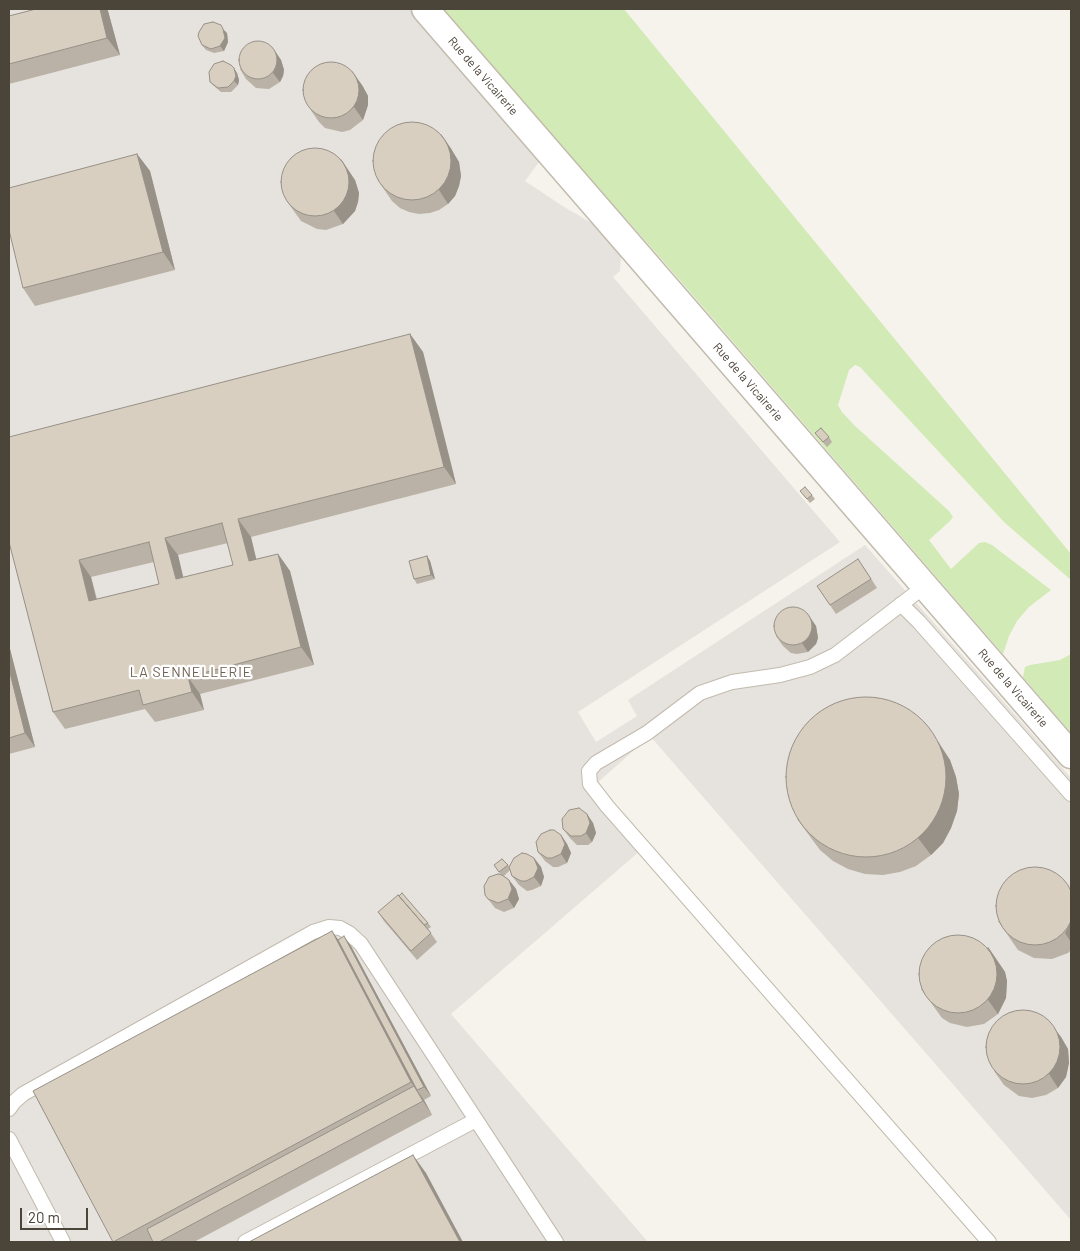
<!DOCTYPE html>
<html>
<head>
<meta charset="utf-8">
<style>
	body { margin:0 }
	#map { position:relative; width:1080px; height:1251px; overflow:hidden; background:#f6f3ec; font-family:Barlow,sans-serif }
	canvas { display:block }
	.frame { position:absolute; inset:0; border:10px solid #4b4439; pointer-events:none }
	.scale { position:absolute; left:20px; top:1208px; width:68px; height:22px; box-sizing:border-box; border:2px solid #4b4439; border-top:0; padding-left:6px; font-size:15px; line-height:18px; white-space:nowrap; color:#4b4439; -webkit-text-stroke:4px #fff; paint-order:stroke }
</style>
</head>
<body>
<div id="map">
<canvas width="1080" height="1251"></canvas>
<div class="frame"></div>
<div class="scale">20 m</div>
</div>
<script>
const ctx = document.querySelector('canvas').getContext('2d');
ctx.lineJoin = 'round';
function paint(path, color) { ctx.fillStyle = color; ctx.fill(path, 'evenodd'); }
const toPath = rows => new Path2D(rows.map(r => 'M' + r).join(''));
function strokePath(path, color, width, dash) { ctx.strokeStyle = color; ctx.lineWidth = width; ctx.lineCap = dash ? 'butt' : 'round'; ctx.setLineDash(dash || []); ctx.stroke(path); }
function write(font, color, halo, rows, align = 'center') {
  ctx.font = font + ' Barlow,sans-serif'; ctx.lineWidth = 4.5; ctx.setLineDash([]); ctx.textBaseline = 'middle'; ctx.strokeStyle = halo; ctx.fillStyle = color; for (const [text, x, y, turn = 0] of rows) {
    ctx.save(); ctx.translate(x, y); ctx.rotate((+turn || 0) * Math.PI / 180); ctx.textAlign = isNaN(turn) ? turn : align; if (halo) ctx.strokeText(text, 0, 0); ctx.fillText(text, 0, 0); ctx.restore();
  }
}
paint(toPath([
	[9,9,409,9,541,159,525,181,564,207,602,229,621,256,620,271,613,277,840,542,578,712,596,742,637,716,628,700,865,545,1071,778,1071,1220,650,736,596,784,648,844,451,1014,648,1242,9,1242]
]), '#e6e2dd');
paint(toPath([
	[440,9,624,9,1071,554,1071,580,1005,523,860,367,855,365,849,370,838,405,842,412,854,425,949,511,953,517,950,521,929,540,951,569,979,543,985,542,992,545,1051,590,1029,607,1017,621,1009,636,1003,654,665,263],
	[1071,654,1071,733,1023,677,1025,667,1030,665,1060,660]
]), '#d2eab5');
const service = toPath([
	[925,586,835,655,810,667,780,675,732,682,700,693,647,733,596,763,589,771,590,784,607,806,989,1242],
	[901,604,919,622,1071,794],
	[9,1109,14,1102,23,1094,313,932,329,927,340,928,349,933,361,944,556,1242],
	[9,1139,63,1242],
	[245,1242,476,1120]
]);
const minor = toPath([
	[425,9,1071,755]
]);
strokePath(service, '#c2bbae', 16);
strokePath(minor, '#c2bbae', 29);
strokePath(service, '#fff', 14);
strokePath(minor, '#fff', 26);
paint(toPath([
	[36,9,107,9,108,11,120,55,9,84,9,16],
	[227,33,228,42,224,51,214,53,206,50,202,45],
	[271,46,281,60,284,70,283,76,280,82,269,89,256,88,246,79,240,69],
	[237,73,239,80,238,85,231,92,221,92,214,86,210,82],
	[362,85,368,96,368,105,363,120,350,130,342,132,325,128,319,122,310,109],
	[450,147,459,162,461,176,459,186,455,196,448,204,439,210,430,213,419,214,409,212,400,208,392,201,377,179],
	[137,154,150,171,175,270,35,306,23,288],
	[355,180,359,193,358,202,355,211,343,224,326,230,317,229,301,221,286,200],
	[410,334,423,352,456,484,251,537,256,559,278,554,290,571,314,665,200,694,204,710,155,722,145,709,65,729,53,712,9,542],
	[228,543,233,565,183,578,178,555],
	[154,562,159,584,97,599,91,577],
	[815,433,829,437,832,442,827,447],
	[800,491,812,495,815,499,810,503],
	[427,556,430,561,435,579,417,584,414,579],
	[865,569,877,588,836,614,817,586],
	[807,613,816,626,818,638,816,644,808,652,797,654,791,653,783,646,776,636],
	[9,645,35,747,9,754],
	[938,741,950,760,956,777,959,794,957,811,951,828,943,843,931,855,916,866,900,872,883,875,865,874,848,869,833,861,820,850,797,819],
	[587,814,593,823,596,833,592,842,588,845,577,845,570,838,563,829],
	[561,835,567,844,571,853,567,863,558,867,553,867,545,861,538,852],
	[534,858,541,867,544,877,541,886,532,890,527,891,519,885,512,876,510,870,504,876,509,880,516,889,519,899,514,908,504,912,495,908,485,895,501,875,494,865,508,865,510,868],
	[1071,889,1071,950,1068,953,1052,959,1034,958,1018,950,998,921],
	[378,912,428,923,431,927,428,929,437,942,417,960,384,921],
	[338,940,351,946,431,1096,424,1100,432,1115,194,1242,114,1242,33,1091],
	[988,947,1005,972,1007,981,1006,998,998,1014,984,1024,967,1027,950,1023,942,1018,921,989],
	[1051,1024,1061,1037,1068,1049,1069,1063,1066,1077,1058,1088,1046,1095,1032,1098,1019,1096,1004,1085,994,1071]
]), '#bab2a6');
paint(toPath([
	[100,9,107,9,108,11,120,55,107,38],
	[223,29,227,33,228,42,224,51,220,46],
	[275,51,281,60,284,70,283,76,280,82,273,73],
	[234,68,237,73,239,80,238,85,234,81],
	[352,71,362,85,368,96,368,105,363,120,354,107],
	[441,134,450,147,459,162,461,176,459,186,455,196,448,204,439,190],
	[137,154,150,171,175,270,163,252],
	[341,159,355,180,359,193,358,202,355,211,343,224,334,211],
	[410,334,423,352,456,484,444,467],
	[238,519,251,537,261,579,249,561],
	[165,538,178,555,188,597,176,579],
	[278,554,290,571,314,665,301,647],
	[427,556,430,561,435,579,431,575],
	[79,560,91,577,101,619,89,601],
	[807,613,816,626,818,638,816,644,808,652,802,643],
	[9,645,35,747,25,733,9,669],
	[188,677,200,694,204,710,192,692],
	[925,723,950,760,956,777,959,794,957,811,951,828,943,843,931,855,918,838],
	[587,814,593,823,596,833,592,842,586,833],
	[561,835,567,844,571,853,567,863,561,854],
	[534,858,541,867,544,877,541,886,534,877],
	[509,880,516,889,519,899,514,908,508,899],
	[1071,922,1071,942,1065,933],
	[332,931,345,949,417,1090,411,1082],
	[344,936,351,946,431,1096,424,1087],
	[988,947,1005,972,1007,981,1006,998,998,1014,988,1000],
	[1051,1024,1061,1037,1068,1049,1069,1063,1066,1077,1058,1088,1049,1074],
	[414,1086,424,1100,432,1115,423,1101],
	[413,1155,426,1173,463,1242,460,1242]
]), '#979187');
const building = toPath([
	[36,9,100,9,107,38,9,64,9,16,36,9],
	[213,22,221,25,223,29,225,38,220,46,211,49,202,45,198,36,199,32,204,24,213,22],
	'239 60a19 19 0 1 1 38 0a19 19 0 1 1-38 0Z',
	[223,61,231,65,234,68,236,76,234,81,228,87,218,88,210,82,209,72,214,64,223,61],
	'303 90a28 28 0 1 1 56 0a28 28 0 1 1-56 0Z',
	'373 161a39 39 0 1 1 78 0a39 39 0 1 1-78 0Z',
	'281 182a34 34 0 1 1 68 0a34 34 0 1 1-68 0Z',
	[137,154,163,252,23,288,9,230,9,188,137,154],
	[410,334,444,467,238,519,249,561,278,554,301,647,188,677,192,692,143,705,139,690,53,712,9,542,9,437,410,334],
	[222,523,233,565,176,579,165,538,222,523],
	[149,542,159,584,89,601,79,560,149,542],
	[821,428,829,437,823,442,815,433,821,428],
	[805,487,812,495,807,499,800,491,805,487],
	[427,556,431,575,414,579,409,561,427,556],
	[858,559,871,579,830,605,817,586,858,559],
	'774 626a19 19 0 1 1 38 0a19 19 0 1 1-38 0Z',
	[9,669,25,733,9,738,9,669],
	'786 777a80 80 0 1 1 160 0a80 80 0 1 1-160 0Z',
	[579,808,587,814,590,823,586,833,581,836,571,836,563,829,562,819,569,810,579,808],
	[550,830,554,830,561,835,565,844,561,854,552,858,547,858,538,852,536,842,541,834,550,830],
	[522,853,527,854,534,858,538,868,534,877,526,881,521,881,512,876,509,867,514,858,522,853],
	[502,859,508,865,499,872,494,865,502,859],
	'996 906a39 39 0 1 1 78 0a39 39 0 1 1-78 0Z',
	[498,874,502,875,509,880,512,889,508,899,498,903,488,899,485,895,484,886,489,877,498,874],
	[402,893,428,923,424,925,399,896,402,893],
	[398,895,431,933,411,951,378,912,398,895],
	[332,931,411,1082,113,1242,33,1091,332,931],
	'919 974a39 39 0 1 1 78 0a39 39 0 1 1-78 0Z',
	[344,936,424,1087,417,1090,338,940,344,936],
	'986 1047a37 37 0 1 1 74 0a37 37 0 1 1-74 0Z',
	[414,1086,423,1101,159,1242,153,1242,147,1229,414,1086],
	[413,1155,460,1242,249,1242,413,1155]
]);
paint(building, '#d8cfc1');
strokePath(building, '#979187', 1);
write('12px', '#4b4439', '#fff', [
	["Rue de la Vicairerie",483,76,49],
	["Rue de la Vicairerie",748,382,49],
	["Rue de la Vicairerie",1013,688,49]
]);
ctx.letterSpacing = '1px';
write('14px', '#6e6250', '#fff', [
	["LA SENNELLERIE",191,672]
]);
ctx.letterSpacing = '0px';
</script>
</body>
</html>
